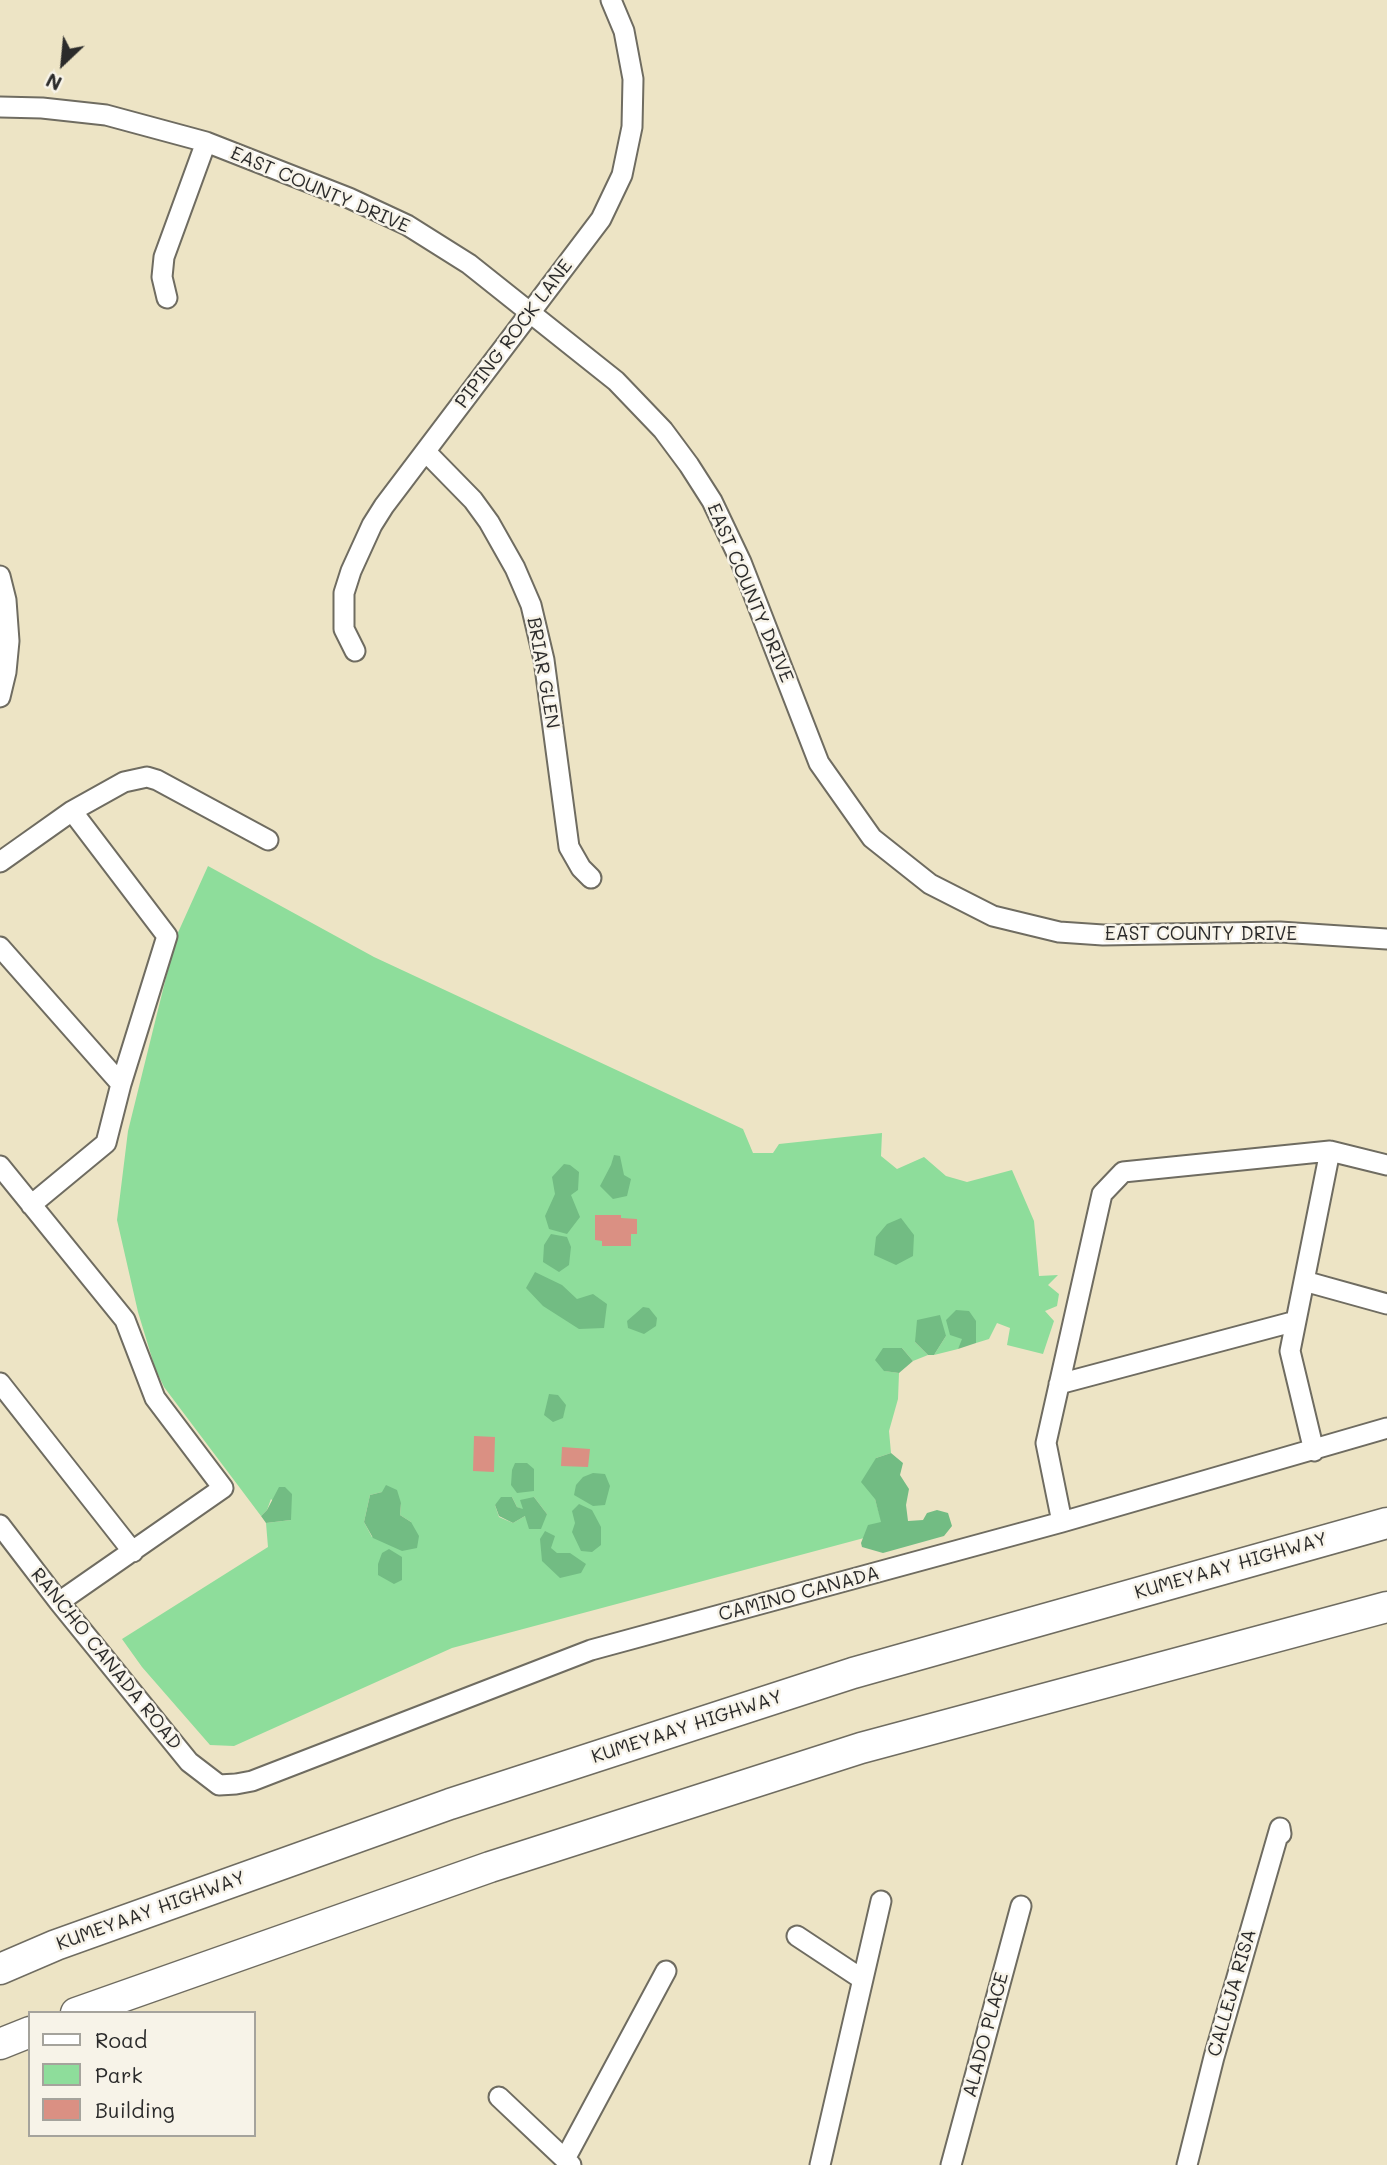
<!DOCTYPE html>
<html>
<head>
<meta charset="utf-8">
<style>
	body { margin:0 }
	#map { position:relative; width:1387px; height:2165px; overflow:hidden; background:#ede4c5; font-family:Mali,sans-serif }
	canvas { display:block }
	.legend { position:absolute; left:28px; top:2011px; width:228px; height:126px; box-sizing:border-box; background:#f7f3e8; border:2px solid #a5a39c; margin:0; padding:9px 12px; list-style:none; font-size:21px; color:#2b2b2b }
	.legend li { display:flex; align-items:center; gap:14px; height:35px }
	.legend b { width:35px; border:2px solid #a5a39c }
	.north { position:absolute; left:28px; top:28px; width:70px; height:70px; -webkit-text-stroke:5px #f7f3e8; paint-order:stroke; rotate:206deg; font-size:19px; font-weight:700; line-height:28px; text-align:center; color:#2b2b2b }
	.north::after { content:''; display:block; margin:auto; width:24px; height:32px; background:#2b2b2b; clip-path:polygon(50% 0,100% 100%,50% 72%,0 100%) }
</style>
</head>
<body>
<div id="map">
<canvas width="1387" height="2165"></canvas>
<ul class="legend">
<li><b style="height:9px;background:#fff"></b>Road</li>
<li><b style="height:19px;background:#8edd9b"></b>Park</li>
<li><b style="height:19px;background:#da9083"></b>Building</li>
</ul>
<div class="north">N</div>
</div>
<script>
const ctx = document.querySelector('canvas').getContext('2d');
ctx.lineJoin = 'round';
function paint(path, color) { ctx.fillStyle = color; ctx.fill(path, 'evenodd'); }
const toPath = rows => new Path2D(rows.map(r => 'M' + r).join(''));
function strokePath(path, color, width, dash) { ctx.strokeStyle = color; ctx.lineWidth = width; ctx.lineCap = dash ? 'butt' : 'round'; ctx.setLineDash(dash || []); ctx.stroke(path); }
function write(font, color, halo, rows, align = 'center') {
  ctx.font = font + ' Mali,sans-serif'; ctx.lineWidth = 5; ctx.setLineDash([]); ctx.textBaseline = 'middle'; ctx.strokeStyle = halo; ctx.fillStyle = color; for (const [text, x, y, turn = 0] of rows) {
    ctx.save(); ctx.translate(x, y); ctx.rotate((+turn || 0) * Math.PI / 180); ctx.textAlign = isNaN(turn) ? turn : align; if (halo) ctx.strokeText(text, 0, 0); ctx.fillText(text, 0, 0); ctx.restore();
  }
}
paint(toPath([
	[208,866,374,957,743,1129,753,1153,773,1153,779,1144,882,1133,881,1156,897,1169,924,1157,946,1176,967,1182,1012,1170,1034,1221,1039,1276,1058,1275,1048,1285,1059,1294,1057,1306,1045,1311,1054,1321,1043,1354,1007,1345,1010,1328,997,1323,989,1339,976,1343,976,1321,958,1349,934,1355,946,1336,915,1342,928,1355,913,1361,902,1348,885,1371,899,1373,898,1399,889,1431,891,1453,876,1458,875,1499,882,1523,864,1538,452,1648,234,1746,210,1745,142,1667,122,1639,268,1547,266,1523,291,1520,271,1499,267,1510,261,1516,164,1387,155,1368,138,1312,117,1220,128,1131,176,937],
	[382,1492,401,1503,400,1515,411,1522,372,1537,364,1522,370,1495],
	[512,1497,517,1507,524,1510,534,1497,547,1514,525,1516,513,1523,499,1517,495,1505]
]), '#8edd9b');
paint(toPath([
	[614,1155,620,1156,624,1175,631,1179,627,1196,613,1199,600,1186,611,1165],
	[564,1164,570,1165,579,1172,578,1190,571,1195,580,1217,567,1234,549,1229,545,1216,555,1194,552,1177],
	[901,1218,914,1235,913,1256,896,1265,874,1255,876,1237,887,1224],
	[551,1234,567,1237,571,1247,569,1265,559,1272,543,1262,544,1245],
	[535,1272,562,1285,577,1299,593,1294,607,1304,604,1328,579,1329,543,1306,526,1288],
	[643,1307,649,1308,657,1318,656,1326,644,1334,628,1328,627,1321],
	[956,1310,969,1311,976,1321,976,1343,958,1349,962,1339,950,1335,946,1320],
	[940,1315,946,1336,934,1355,928,1355,915,1342,917,1320],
	[883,1348,902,1348,913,1361,899,1373,884,1371,875,1360],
	[549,1394,558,1395,566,1405,563,1418,553,1422,544,1415],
	[891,1453,903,1463,900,1475,909,1489,906,1505,908,1521,923,1520,927,1513,937,1510,948,1513,952,1526,944,1536,883,1553,862,1547,861,1543,868,1525,881,1522,875,1499,861,1482,876,1458],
	[515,1463,527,1463,534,1469,534,1491,517,1493,511,1485,512,1470],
	[593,1473,605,1474,610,1486,605,1505,593,1506,574,1495,576,1485,583,1477],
	[386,1485,397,1490,401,1503,400,1515,411,1522,419,1536,417,1548,402,1551,373,1538,364,1522,370,1495,382,1492],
	[279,1487,285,1487,292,1494,291,1520,266,1523,261,1516,267,1510],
	[501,1497,512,1497,517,1507,523,1509,520,1500,534,1497,547,1514,541,1529,529,1529,525,1516,513,1523,499,1516,495,1505],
	[579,1504,592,1510,601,1527,601,1545,592,1552,581,1551,572,1532,575,1523,572,1511],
	[545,1531,555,1536,551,1548,557,1553,570,1553,586,1564,581,1573,560,1578,542,1561,540,1539],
	[389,1549,402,1557,402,1580,394,1584,378,1575,378,1564,382,1553]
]), '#72bc83');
paint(toPath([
	[595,1215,621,1215,621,1218,637,1219,637,1234,631,1234,631,1246,602,1246,602,1241,595,1240],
	[474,1436,495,1437,494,1472,473,1471],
	[562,1447,590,1449,588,1467,561,1466]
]), '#da9083');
const minor = toPath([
	[0,107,42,108,106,115,206,142,349,198,407,225,469,264,616,381,663,430,689,465,712,501,741,562,819,763,872,838,930,884,993,916,1059,932,1103,935,1280,932,1387,939],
	[167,298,162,277,164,257,206,142],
	[426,452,473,500,489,522,515,568,531,605,544,660,569,847,581,868,591,878],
	[0,576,6,600,9,641,6,672,0,697],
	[355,651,344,629,344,593,351,571,372,525,384,506,601,219,622,175,632,127,633,79,624,31,611,0],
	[72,811,167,936,121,1084],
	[0,862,72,811,124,782,147,777,157,780,268,840],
	[0,947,121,1084,106,1143,31,1205],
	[0,1166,125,1320,155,1398,223,1488,59,1602],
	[1304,1281,1387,1304],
	[0,1383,133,1552],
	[1059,1384,1296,1321],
	[1314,1451,1290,1351,1330,1151,1387,1165],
	[1062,1522,1046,1443,1102,1194,1123,1172,1330,1151],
	[0,1525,59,1602,189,1762,219,1785,236,1784,252,1781,591,1650,1062,1522,1387,1428],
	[797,1936,862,1979],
	[499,2097,571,2165],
	[565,2159,666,1971],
	[820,2165,881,1901],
	[951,2165,1021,1906],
	[1187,2165,1214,2057,1280,1828,1281,1834]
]);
const highway = toPath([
	[0,1969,56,1945,450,1804,853,1673,1387,1523],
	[76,2013,490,1867,861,1748,1387,1607],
	[0,2044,30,2032]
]);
strokePath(minor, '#6f6c61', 23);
strokePath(highway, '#6f6c61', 33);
strokePath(minor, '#fff', 19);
strokePath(highway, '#fff', 30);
write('19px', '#2b2b2b', '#f7f3e8', [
	["EAST COUNTY DRIVE",320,190,23],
	["PIPING ROCK LANE",514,334,-53],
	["EAST COUNTY DRIVE",750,593,67],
	["BRIAR GLEN",543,673,80],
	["EAST COUNTY DRIVE",1201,934],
	["KUMEYAAY HIGHWAY",1231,1566,-16],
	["CAMINO CANADA",799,1594,-15],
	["RANCHO CANADA ROAD",106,1659,51],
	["KUMEYAAY HIGHWAY",687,1727,-18],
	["KUMEYAAY HIGHWAY",151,1911,-20],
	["CALLEJA RISA",1232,1993,-74],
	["ALADO PLACE",986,2035,-75]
]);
</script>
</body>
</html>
